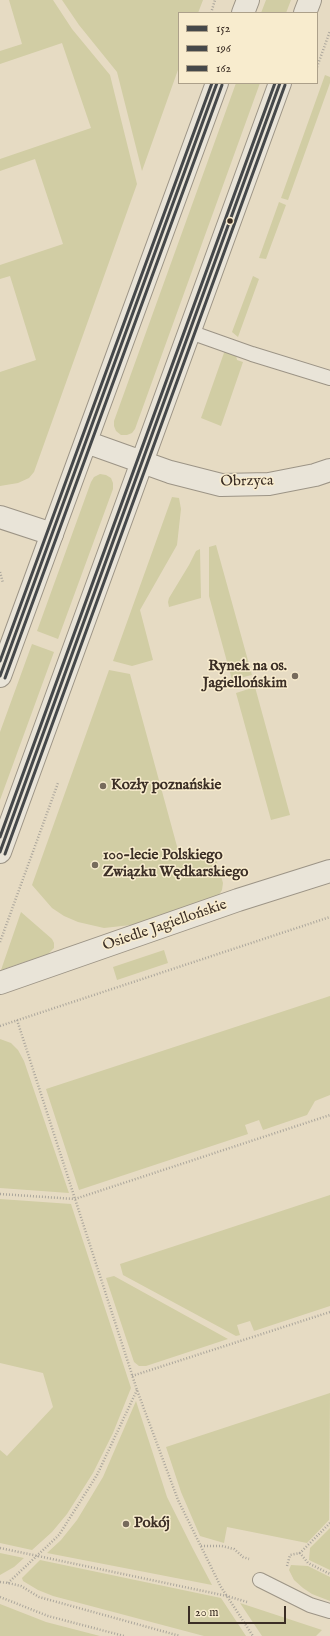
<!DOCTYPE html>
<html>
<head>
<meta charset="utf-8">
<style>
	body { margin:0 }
	#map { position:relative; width:330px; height:1636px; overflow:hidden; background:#e6dbc3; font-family:"IM FELL English",serif }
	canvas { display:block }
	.legend { position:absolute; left:178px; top:12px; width:140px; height:72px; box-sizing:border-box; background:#f8ecce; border:1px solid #aca08a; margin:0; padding:5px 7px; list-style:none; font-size:12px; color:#3b2e25 }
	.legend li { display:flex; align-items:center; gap:8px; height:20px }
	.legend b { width:20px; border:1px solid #aca08a }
	.scale { position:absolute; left:188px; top:1606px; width:98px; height:18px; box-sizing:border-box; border:2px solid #3b2e25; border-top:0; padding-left:5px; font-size:12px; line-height:14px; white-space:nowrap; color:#3b2e25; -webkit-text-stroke:3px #f8ecce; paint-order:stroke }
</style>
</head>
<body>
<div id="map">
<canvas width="330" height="1636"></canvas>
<ul class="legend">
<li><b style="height:5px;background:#45484a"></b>152</li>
<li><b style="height:5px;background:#45484a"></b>196</li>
<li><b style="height:5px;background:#45484a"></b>162</li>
</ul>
<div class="scale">20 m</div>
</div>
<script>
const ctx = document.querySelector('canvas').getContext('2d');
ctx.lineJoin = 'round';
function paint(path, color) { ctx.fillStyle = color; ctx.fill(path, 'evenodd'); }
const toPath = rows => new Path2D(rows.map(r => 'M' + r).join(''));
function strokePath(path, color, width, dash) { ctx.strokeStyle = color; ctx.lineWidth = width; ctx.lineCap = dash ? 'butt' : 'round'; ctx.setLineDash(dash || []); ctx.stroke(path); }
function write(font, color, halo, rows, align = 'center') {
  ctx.font = font + ' "IM FELL English",serif'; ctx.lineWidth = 3; ctx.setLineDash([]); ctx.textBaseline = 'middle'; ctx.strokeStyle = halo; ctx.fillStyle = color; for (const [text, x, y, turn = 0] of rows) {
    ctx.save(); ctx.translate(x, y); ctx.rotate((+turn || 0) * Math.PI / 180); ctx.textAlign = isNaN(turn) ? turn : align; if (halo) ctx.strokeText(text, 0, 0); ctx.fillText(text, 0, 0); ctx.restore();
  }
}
paint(toPath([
	[9,0,53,0,72,29,110,75,137,184,34,472,29,478,18,483,0,486,0,372,36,360,10,276,0,279,0,265,63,244,35,159,0,171,0,159,91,128,62,43,0,64,0,51,22,44],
	[62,0,203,0,198,13,179,13,179,67,142,171,117,72,79,25],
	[266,0,291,0,286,13,261,13],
	[325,75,330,77,330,83,288,200,281,198],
	[236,83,260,83,135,429,132,433,127,435,121,435,116,431,114,426,114,421],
	[279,202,286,205,266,259,259,258],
	[253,276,259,279,238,337,232,332],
	[225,350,236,355,237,360,243,362,221,426,201,418],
	[100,474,106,475,111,478,113,483,113,489,58,639,37,631,91,482,94,477],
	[172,497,179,498,181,509,177,545,140,610,153,660,132,666,113,661],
	[216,545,252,675,232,680,209,596,209,547],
	[200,549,201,598,169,607,168,602,169,598,189,565,196,551],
	[32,644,54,652,0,800,0,732],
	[109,670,130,674,181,861,207,855,213,857,217,862,223,883,222,890,219,895,213,898,131,925,104,928,78,922,64,916,52,908,32,885],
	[255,687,290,815,271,820,236,693],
	[21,912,52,939,54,943,54,948,48,954,1,970],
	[164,950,168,963,117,980,113,967],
	[330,996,330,1095,315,1101,307,1115,263,1130,259,1120,245,1125,248,1134,79,1190,46,1089],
	[0,1039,11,1043,18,1050,24,1061,69,1193,0,1188],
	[330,1195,330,1306,254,1331,250,1321,237,1325,240,1335,236,1336,123,1275,120,1264],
	[0,1199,71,1204,131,1388,113,1433,93,1473,67,1514,52,1532,32,1550,0,1543,0,1450,7,1456,53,1407,43,1373,0,1363],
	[114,1276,228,1339,146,1366,139,1366,134,1362,106,1278],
	[330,1393,329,1520,307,1543,227,1527,224,1543,200,1536,181,1492,166,1447],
	[136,1401,167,1497,193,1549,212,1585,47,1553,61,1540,77,1520,103,1477],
	[330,1528,330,1570,309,1560,310,1548],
	[0,1553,24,1558,14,1567,0,1575],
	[40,1560,221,1598,246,1636,204,1636,53,1596,38,1590,23,1581,22,1578],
	[291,1565,308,1566,330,1577,330,1601,312,1594,303,1588,294,1580,289,1570],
	[240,1603,322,1630,316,1636,262,1636],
	[0,1604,46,1622,100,1636,0,1636]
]), '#d1cda4');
const service = toPath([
	[190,332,252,354,330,378],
	[260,1580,310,1605,330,1611]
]);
const minor = toPath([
	[142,462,170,472,221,485,269,484,315,475,330,470],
	[0,517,52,534],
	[0,983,238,900,330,871]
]);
const tertiary = toPath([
	[243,13,248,0],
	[305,13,310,0],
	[86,442,142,462],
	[0,676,217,83],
	[0,852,280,83]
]);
strokePath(service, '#9c9486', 16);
strokePath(minor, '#9c9486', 24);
strokePath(tertiary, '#9c9486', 24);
strokePath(toPath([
	[211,13,215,0],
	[317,67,330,31],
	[0,572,3,583],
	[0,942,58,783],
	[17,1020,137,1390,178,1500,221,1587,253,1636],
	[0,1026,330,917],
	[0,1194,75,1199,330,1115],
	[132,1376,330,1312],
	[330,1523,300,1553,308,1563,330,1574],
	[201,1546,222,1546,234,1549,243,1557,249,1559],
	[0,1548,227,1596,247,1602],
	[287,1566,290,1555,300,1553],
	[0,1582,8,1583,21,1586,39,1597,180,1636],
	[8,1583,59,1535,97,1475,137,1390],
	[0,1597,48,1616,124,1636]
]), '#aba69c', 2.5, [1, 2]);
strokePath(service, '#e9e4d8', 14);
strokePath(minor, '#e9e4d8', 22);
strokePath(tertiary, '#e9e4d8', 22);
strokePath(toPath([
	[0,676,217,83],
	[0,852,280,83]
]), '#45484a', 3);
strokePath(toPath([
	[5,678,222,85],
	[5,854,285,85]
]), '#45484a', 3);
strokePath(toPath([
	[0,661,212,83],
	[0,837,275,83]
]), '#45484a', 3);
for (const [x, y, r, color] of [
	[230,221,3.5,"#3b2e25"],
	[295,676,4,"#776b5c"],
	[103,786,4,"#776b5c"],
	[95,865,4,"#776b5c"],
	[126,1524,4,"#776b5c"]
]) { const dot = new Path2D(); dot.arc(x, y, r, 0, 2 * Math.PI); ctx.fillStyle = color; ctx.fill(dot); strokePath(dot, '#f8ecce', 1.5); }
write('15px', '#3b2e25', '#f8ecce', [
	["Obrzyca",247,482,-1],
	["Osiedle Jagiellońskie",165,926,-19]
]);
write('bold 15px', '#3b2e25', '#f8ecce', [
	["Rynek na os.",287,667,"right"],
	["Jagiellońskim",287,684,"right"],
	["Kozły poznańskie",111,786],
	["100-lecie Polskiego",103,856],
	["Związku Wędkarskiego",103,873],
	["Pokój",134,1524]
], 'left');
</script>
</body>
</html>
